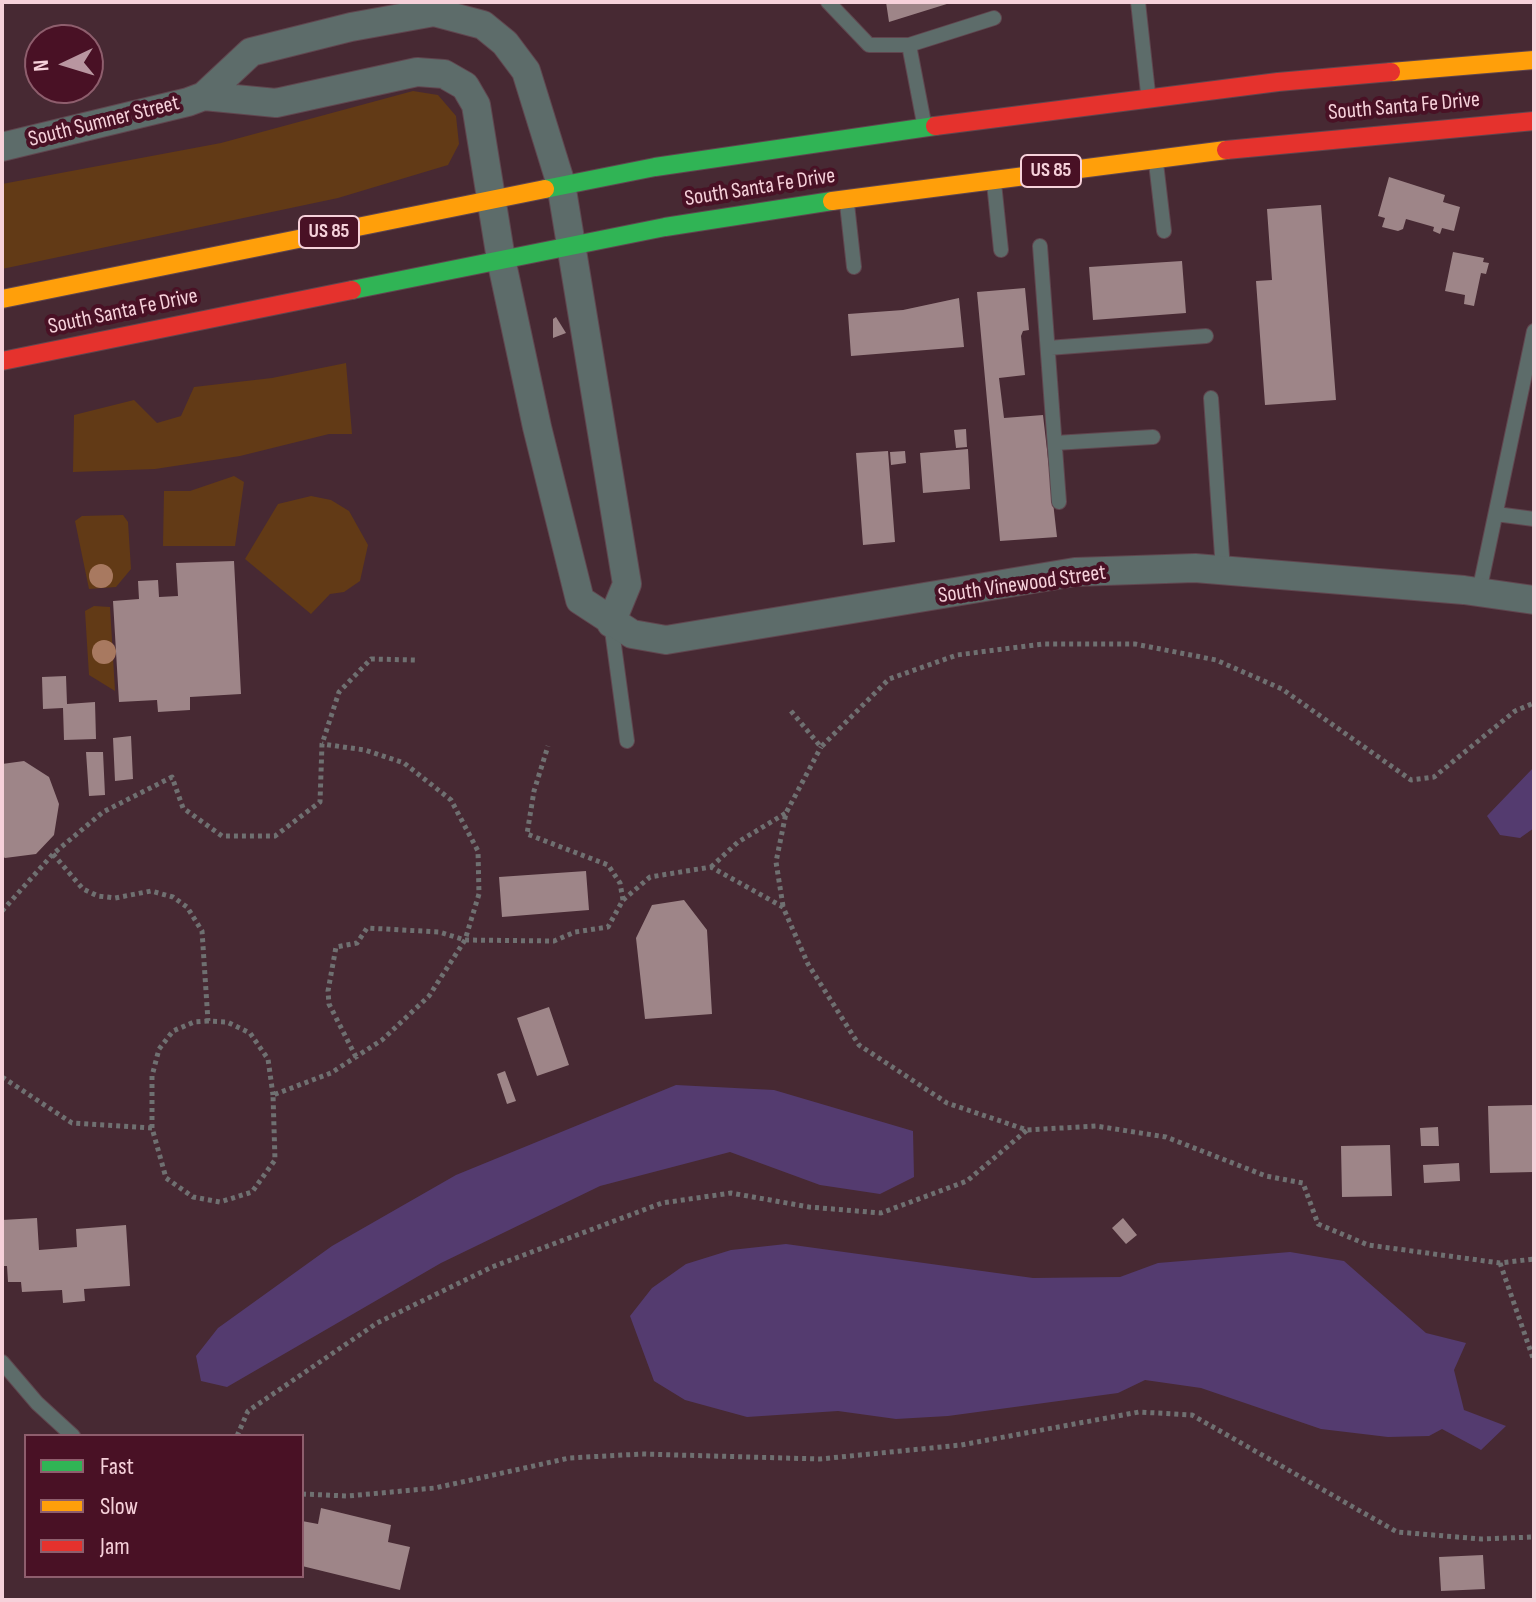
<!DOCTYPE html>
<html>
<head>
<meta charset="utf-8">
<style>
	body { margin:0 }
	#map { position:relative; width:1536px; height:1602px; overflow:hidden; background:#472933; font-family:"Sofia Sans Condensed",sans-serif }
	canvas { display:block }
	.frame { position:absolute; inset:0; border:4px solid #f6d1da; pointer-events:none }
	.legend { position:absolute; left:24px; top:1434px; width:280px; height:144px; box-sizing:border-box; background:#491125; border:2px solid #8e5e6d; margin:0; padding:10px 14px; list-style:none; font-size:24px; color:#f6d1da }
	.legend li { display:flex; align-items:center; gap:16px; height:40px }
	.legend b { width:40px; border:2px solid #8e5e6d }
	.north { position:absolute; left:24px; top:24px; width:80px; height:80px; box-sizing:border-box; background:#491125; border:2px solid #8e5e6d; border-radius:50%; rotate:266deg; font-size:22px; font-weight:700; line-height:32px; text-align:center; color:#f6d1da }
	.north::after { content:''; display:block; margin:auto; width:28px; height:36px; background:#b996a0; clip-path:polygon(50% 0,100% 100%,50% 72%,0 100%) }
</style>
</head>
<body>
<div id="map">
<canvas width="1536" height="1602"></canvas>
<div class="frame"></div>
<ul class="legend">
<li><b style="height:10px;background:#30b455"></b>Fast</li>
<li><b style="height:10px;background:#ff9f0a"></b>Slow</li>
<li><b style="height:10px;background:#e5322d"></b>Jam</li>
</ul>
<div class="north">N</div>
</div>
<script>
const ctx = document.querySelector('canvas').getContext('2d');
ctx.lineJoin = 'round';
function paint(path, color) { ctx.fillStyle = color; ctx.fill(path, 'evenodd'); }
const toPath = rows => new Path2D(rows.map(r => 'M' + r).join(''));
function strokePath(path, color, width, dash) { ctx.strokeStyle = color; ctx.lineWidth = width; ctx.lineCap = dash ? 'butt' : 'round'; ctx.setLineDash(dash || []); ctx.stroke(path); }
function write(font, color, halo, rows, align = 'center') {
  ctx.font = font + ' "Sofia Sans Condensed",sans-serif'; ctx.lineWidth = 8; ctx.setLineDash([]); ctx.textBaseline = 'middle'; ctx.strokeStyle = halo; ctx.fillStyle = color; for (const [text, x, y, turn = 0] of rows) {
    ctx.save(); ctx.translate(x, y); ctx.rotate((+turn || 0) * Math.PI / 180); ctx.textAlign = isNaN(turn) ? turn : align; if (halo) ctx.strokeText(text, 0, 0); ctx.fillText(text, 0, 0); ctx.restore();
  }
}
paint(toPath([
	[413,91,438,95,456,116,459,144,448,165,338,198,2,269,2,184,221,143],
	[346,363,352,434,329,434,240,456,155,469,73,472,74,415,134,400,157,423,181,416,194,387,272,378],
	[234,476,244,482,235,546,163,546,164,491,190,491],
	[311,496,331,500,349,511,368,545,360,581,344,592,330,594,311,614,245,559,278,504],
	[123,515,128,522,131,569,116,587,89,589,75,521,82,516],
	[94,606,110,607,115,691,89,675,85,611]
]), '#623a16');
paint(toPath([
	[1534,767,1534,828,1520,838,1500,835,1487,816],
	[676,1085,774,1090,913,1131,914,1177,880,1194,820,1185,730,1152,600,1186,441,1263,227,1387,201,1381,196,1356,218,1328,332,1246,456,1175],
	[786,1244,1033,1278,1120,1277,1158,1263,1290,1252,1344,1261,1426,1333,1466,1343,1454,1370,1464,1410,1506,1426,1481,1450,1442,1429,1429,1436,1388,1437,1321,1429,1201,1388,1145,1380,1118,1393,948,1416,896,1419,838,1411,747,1417,685,1400,654,1381,630,1316,652,1288,686,1264,731,1250]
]), '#543b6f');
paint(toPath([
	[886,2,949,2,950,3,889,22],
	[1389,177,1445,195,1443,202,1460,207,1454,231,1442,228,1440,234,1433,231,1434,227,1406,219,1403,229,1398,231,1382,227,1385,218,1378,216],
	[1321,205,1336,400,1265,405,1256,281,1272,280,1267,209],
	[1453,252,1484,258,1483,262,1489,263,1486,274,1481,273,1474,306,1464,304,1465,295,1445,291],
	[1182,261,1186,313,1093,320,1089,267],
	[1025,288,1029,330,1023,331,1021,336,1025,375,999,378,1004,418,1043,415,1057,537,1000,541,977,292],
	[959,298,964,347,851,356,848,314,903,310],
	[556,317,566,333,553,338,553,319],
	[966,429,967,447,956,448,954,430],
	[968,449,970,489,923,493,920,453],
	[888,451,895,542,863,545,856,453],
	[905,451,906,463,891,465,890,452],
	[234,561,241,694,190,697,190,710,158,712,157,700,119,702,113,601,139,599,138,581,158,580,159,597,178,596,176,563],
	[66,676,67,704,95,702,96,739,64,740,63,708,43,709,42,677],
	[131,736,133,779,115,781,113,738],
	[86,752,103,752,105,795,89,796],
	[24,761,49,777,59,804,54,835,36,854,5,858,2,856,2,764],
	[586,871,589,910,502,917,499,877],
	[684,900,707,930,712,1014,645,1019,636,938,652,905],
	[549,1007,569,1065,537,1076,517,1018],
	[505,1071,516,1101,507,1104,497,1074],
	[1534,1105,1534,1172,1490,1173,1488,1106],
	[1438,1127,1439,1146,1421,1146,1420,1128],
	[1390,1145,1392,1196,1342,1197,1341,1146],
	[1459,1163,1460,1181,1424,1183,1423,1165],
	[37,1218,39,1250,77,1247,76,1229,126,1225,130,1286,84,1289,85,1301,63,1303,62,1290,22,1292,21,1282,8,1282,7,1266,2,1266,2,1220],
	[1123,1218,1137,1235,1126,1244,1112,1228],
	[321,1508,391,1525,388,1542,410,1547,400,1590,302,1566,302,1521,318,1524],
	[1483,1555,1485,1589,1441,1591,1439,1557]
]), '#9e8588');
const lane = toPath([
	[828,2,869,45,909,45],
	[1138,2,1148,93],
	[924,123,909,45,994,18],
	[1156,163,1164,231],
	[994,183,1001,250],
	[847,204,854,267],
	[1040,246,1059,502],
	[1048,348,1206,336],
	[1211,398,1223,570],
	[1055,443,1153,437],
	[1496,514,1534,519],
	[1479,592,1534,331],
	[611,623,627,741],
	[2,1362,37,1403,73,1436]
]);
const street = toPath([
	[204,96,276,103,417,72,444,74,465,86,476,105,501,259,537,427,580,600,632,634,666,640,1075,572,1195,568,1464,590,1534,600],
	[2,147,188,102,204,96,251,52,351,27,434,12,483,25,505,43,526,71,561,184,627,584,611,623]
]);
const fast = toPath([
	[545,189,655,167,935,126],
	[352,290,665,227,832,201]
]);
const slow = toPath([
	[1391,72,1534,60],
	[832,201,1226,150],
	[2,299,545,189]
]);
const jam = toPath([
	[935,126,1278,82,1391,72],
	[1226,150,1534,121],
	[2,361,352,290]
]);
strokePath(lane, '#60464f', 16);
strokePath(street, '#60464f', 30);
strokePath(fast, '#60464f', 20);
strokePath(slow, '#60464f', 20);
strokePath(jam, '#60464f', 20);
strokePath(toPath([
	[791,711,821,747,889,679,957,655,1043,644,1135,644,1216,660,1282,689,1411,780,1434,777,1515,711,1534,703],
	[53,854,83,889,98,896,115,898,151,891,173,897,187,907,202,931,208,1021,227,1022,250,1033,268,1059,273,1095],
	[711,867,738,842,786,813],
	[623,900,650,877,711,867,783,907,808,964,859,1045,947,1103,1027,1130,1096,1126,1166,1137,1266,1176,1303,1183,1318,1224,1368,1245,1500,1263,1534,1259],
	[783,906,776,862,786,813,821,747],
	[2,911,53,854,103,812,172,777,183,808,222,836,275,836,320,802,322,744,339,692,371,659,415,660],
	[356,1057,329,1004,328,991,336,947,357,943,367,928,439,932,465,940,554,941,575,932,608,927,623,900,620,883,608,865,527,834,534,791,548,746],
	[2,1077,72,1123,152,1128,166,1178,193,1197,220,1202,252,1192,275,1160,273,1095,331,1073,382,1040,429,996,465,940,479,894,478,851,451,800,404,763,365,750,322,744],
	[152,1128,152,1076,159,1049,173,1031,194,1022,208,1021],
	[1500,1263,1534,1361],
	[237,1436,248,1411,377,1323,492,1267,662,1203,731,1193,809,1207,881,1213,967,1181,1027,1130],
	[302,1494,348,1496,435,1488,569,1458,642,1454,820,1459,961,1445,1139,1412,1192,1415,1397,1532,1481,1539,1534,1537]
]), '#6f7071', 5, [4, 4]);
strokePath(lane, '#5d6c6a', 14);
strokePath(street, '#5d6c6a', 28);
strokePath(fast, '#30b455', 18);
strokePath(slow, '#ff9f0a', 18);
strokePath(jam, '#e5322d', 18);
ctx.fillStyle = '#a87960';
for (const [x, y] of [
	[101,576],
	[104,652]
]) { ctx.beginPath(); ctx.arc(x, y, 12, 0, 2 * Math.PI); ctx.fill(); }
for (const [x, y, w] of [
	[1051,171,60],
	[329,232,60]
]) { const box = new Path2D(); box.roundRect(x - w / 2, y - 16, w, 32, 6); ctx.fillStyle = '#491125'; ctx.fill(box); strokePath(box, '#f6d1da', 2); }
write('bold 20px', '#f6d1da', null, [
	["US 85",1051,171],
	["US 85",329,232]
]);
write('22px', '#f6d1da', '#491125', [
	["South Santa Fe Drive",1404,107,-5],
	["South Sumner Street",104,122,-14],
	["South Santa Fe Drive",760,188,-9],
	["South Santa Fe Drive",123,312,-12],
	["South Vinewood Street",1022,585,-8]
]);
</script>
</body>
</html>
